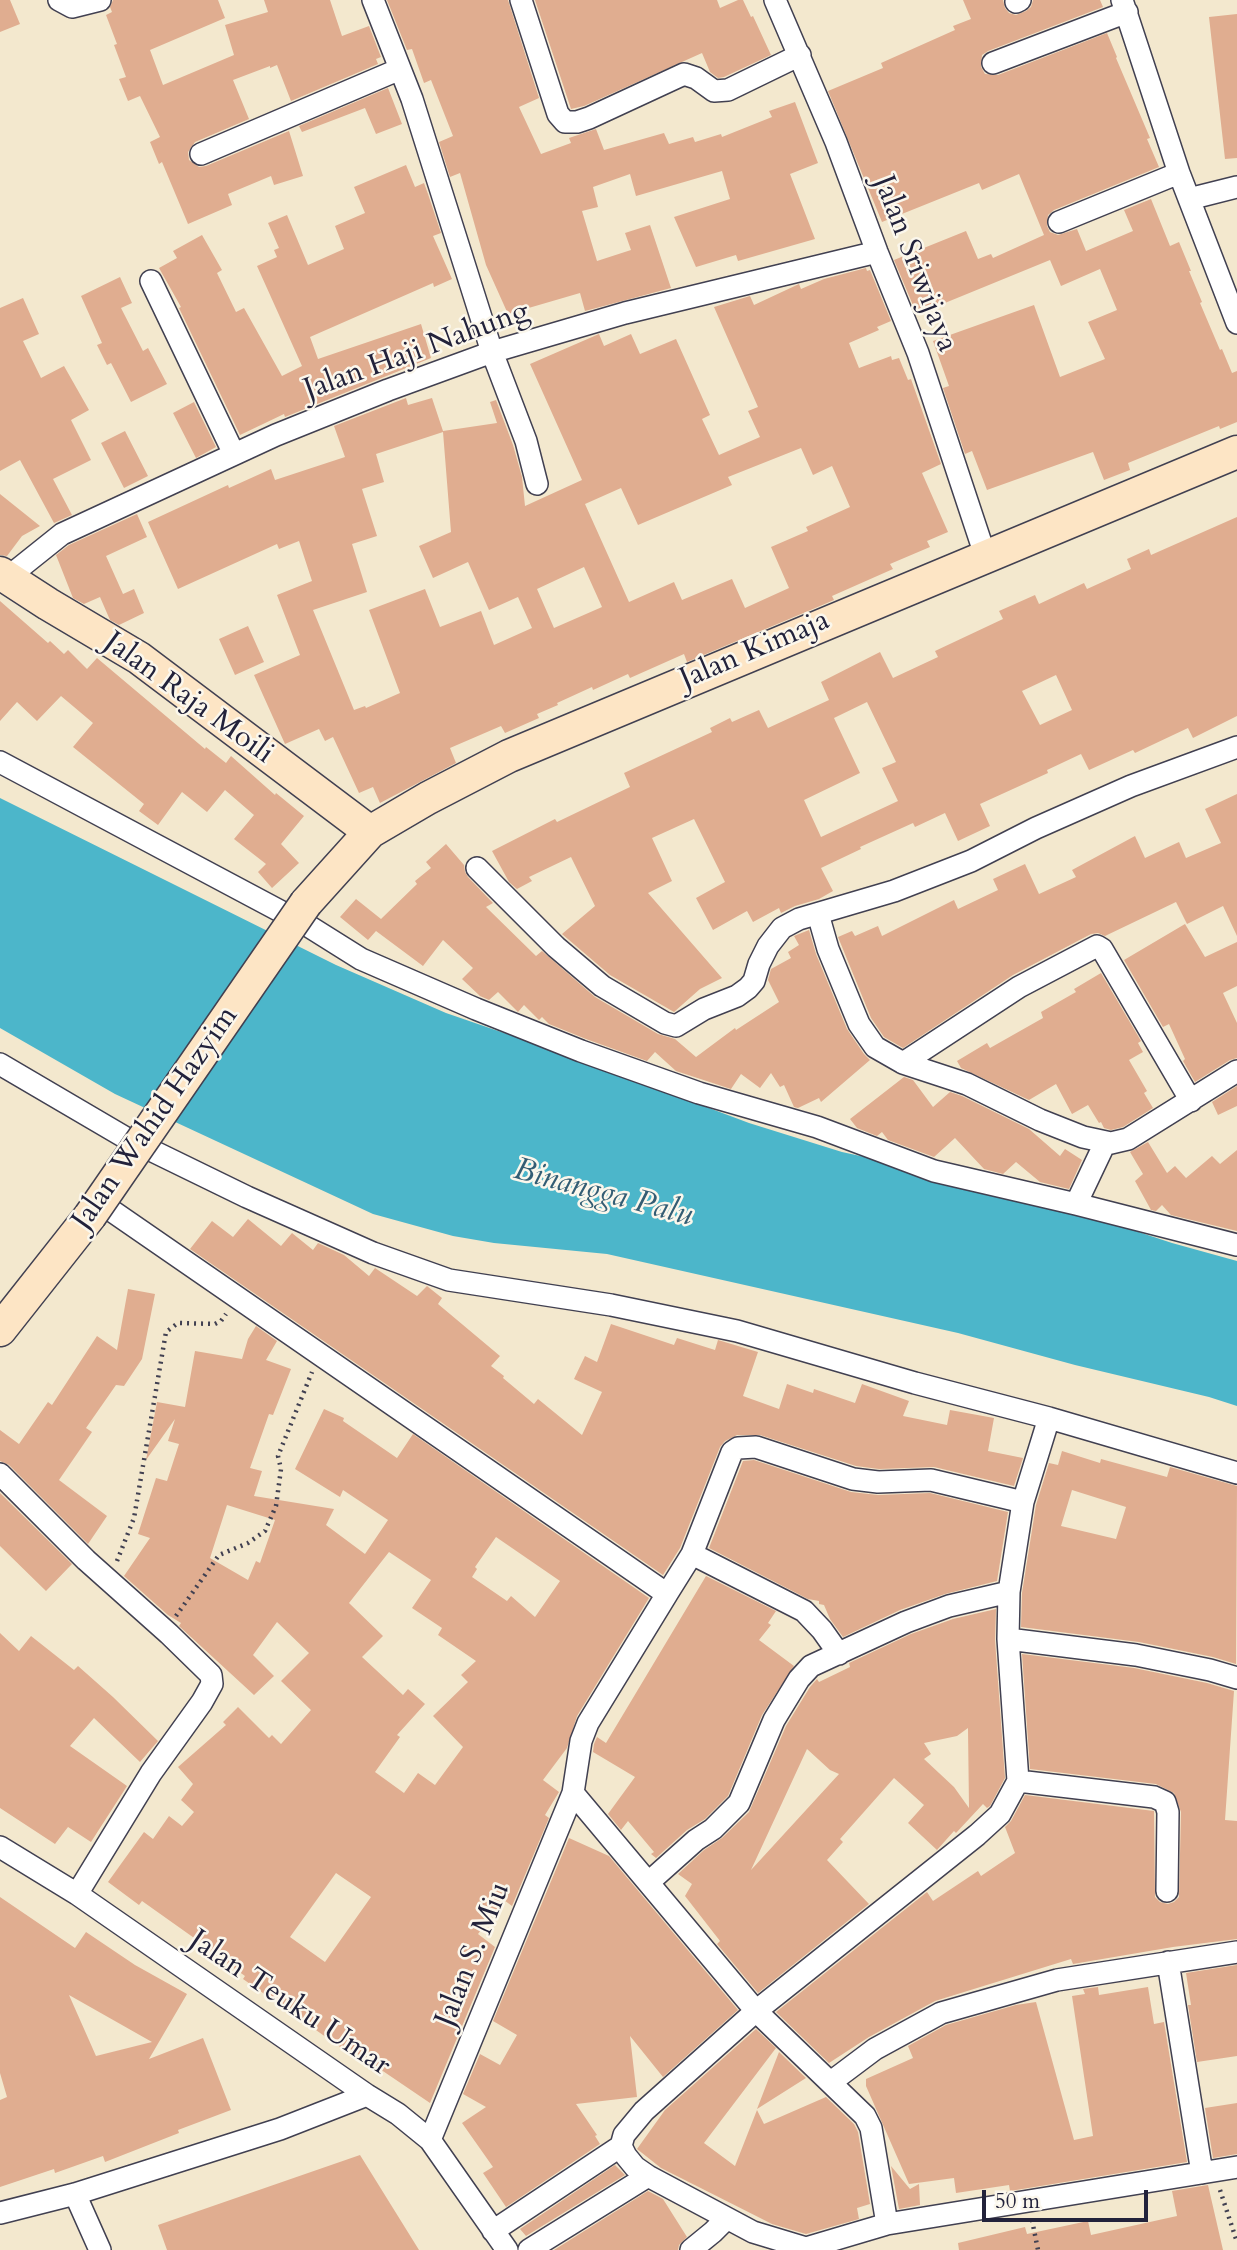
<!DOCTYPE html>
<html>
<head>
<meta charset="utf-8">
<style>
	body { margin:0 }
	#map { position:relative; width:1237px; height:2250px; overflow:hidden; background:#f3e8ce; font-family:Cardo,serif }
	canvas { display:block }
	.scale { position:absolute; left:982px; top:2190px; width:166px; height:32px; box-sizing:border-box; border:4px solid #22223b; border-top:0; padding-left:9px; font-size:21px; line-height:24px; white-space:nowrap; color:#22223b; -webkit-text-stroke:5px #fbf7ec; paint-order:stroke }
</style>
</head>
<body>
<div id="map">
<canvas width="1237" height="2250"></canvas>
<div class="scale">50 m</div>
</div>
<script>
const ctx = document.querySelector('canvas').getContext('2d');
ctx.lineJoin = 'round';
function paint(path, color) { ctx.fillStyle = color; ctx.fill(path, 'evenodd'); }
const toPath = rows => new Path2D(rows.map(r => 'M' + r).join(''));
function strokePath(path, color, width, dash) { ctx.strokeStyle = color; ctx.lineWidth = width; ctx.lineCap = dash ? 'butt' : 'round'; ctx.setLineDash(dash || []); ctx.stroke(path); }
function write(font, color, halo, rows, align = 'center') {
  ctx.font = font + ' Cardo,serif'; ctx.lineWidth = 5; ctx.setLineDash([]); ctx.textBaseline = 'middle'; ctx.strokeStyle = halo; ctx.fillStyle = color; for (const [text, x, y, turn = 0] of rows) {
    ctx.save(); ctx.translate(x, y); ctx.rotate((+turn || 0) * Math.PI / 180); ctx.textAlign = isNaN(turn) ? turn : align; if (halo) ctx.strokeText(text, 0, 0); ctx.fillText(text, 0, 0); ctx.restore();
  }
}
paint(toPath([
	[0,798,336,965,446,1013,568,1055,749,1123,842,1152,1002,1187,1172,1243,1237,1261,1237,1406,1209,1397,1075,1365,958,1333,607,1254,494,1243,453,1236,373,1214,115,1094,0,1028]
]), '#4cb6ca');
paint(toPath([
	[0,0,10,0,20,24,0,32],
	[113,0,218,0,225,18,150,50,163,85,234,55,225,25,268,12,264,0,330,0,342,36,369,26,381,57,376,59,378,64,291,101,277,65,270,68,270,66,233,80,249,119,195,142,188,152,189,160,199,167,206,166,289,131,303,176,274,185,271,176,228,194,232,205,188,224,162,162,159,164,150,142,160,137,140,96,128,101,119,79,126,77,114,45,117,44,106,15,112,12,110,7],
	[387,0,508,0,539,98,519,107,541,154,571,143,569,138,596,129,604,150,664,133,669,144,693,137,695,142,721,134,722,137,772,117,769,111,795,102,818,163,790,174,815,239,738,261,736,255,696,267,674,217,730,199,722,171,636,196,630,174,593,187,598,207,582,211,597,261,631,250,625,233,650,225,671,288,585,311,580,293,508,314,486,265,460,173,450,177,439,142,453,136,431,80,424,83,412,49,407,50],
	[535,0,717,0,720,8,738,0,743,0,751,17,753,16,771,55,724,77,718,78,710,72,702,53,584,106,571,109],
	[963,0,1003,0,1005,8,1009,13,1016,15,1026,11,1031,7,1033,0,1100,0,1103,7,988,51,982,55,981,67,985,74,998,75,1107,33,1117,57,1116,58,1150,138,1147,139,1159,167,1054,210,1048,215,1047,226,1050,232,1058,235,1077,229,1086,251,1133,231,1124,210,1151,199,1170,246,1179,242,1191,271,1189,271,1202,302,1200,303,1220,350,1222,349,1232,373,1237,371,1237,422,1220,429,1219,426,1128,463,1130,470,1104,480,1093,452,987,490,972,451,965,454,943,388,949,386,933,341,1034,305,1060,377,1105,359,1088,322,1117,310,1100,269,1061,286,1050,260,918,314,915,310,894,260,966,231,978,259,991,254,993,258,1044,235,1019,174,982,190,979,183,882,222,828,91,883,68,881,63,955,30,953,26,971,19],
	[1237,14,1237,158,1225,159,1209,17],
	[388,88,402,124,376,134,365,108,302,132,299,126],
	[406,165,415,187,424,183,428,194,441,233,433,236,452,279,434,287,433,283,310,337,318,359,421,324,431,358,285,417,284,414,240,435,179,308,181,307,159,268,177,258,173,251,202,235,222,270,217,273,236,312,244,308,282,376,302,366,257,266,277,257,274,250,279,248,268,223,287,215,308,265,344,249,335,226,365,213,354,187],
	[866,268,867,271,870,270,891,321,877,327,879,330,849,343,859,368,891,356,892,360,899,358,908,380,911,379,941,464,922,473,948,532,927,541,930,547,890,564,893,569,832,596,834,600,820,606,687,662,684,654,630,678,628,674,593,690,592,687,557,703,558,705,537,714,539,718,505,733,501,726,450,748,456,763,380,803,373,787,359,793,333,737,325,741,319,729,285,744,254,675,300,655,277,595,312,581,299,541,279,549,277,544,178,589,148,522,228,485,229,488,271,469,275,480,345,457,334,426,406,398,408,405,432,398,443,431,497,423,490,402,496,400,513,445,522,477,525,506,582,480,530,364,599,334,604,346,631,334,640,354,676,339,710,415,702,419,719,455,760,437,748,411,758,407,714,307,750,296,754,305,799,284,801,289,824,279],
	[443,432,451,532,419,546,433,578,468,562,489,610,518,597,532,628,494,645,481,611,440,627,425,589,369,610,400,693,366,708,365,706,354,710,313,610,367,592,352,544,377,536,362,489,384,482,376,454],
	[801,448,813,475,832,466,850,507,806,527,808,531,771,547,789,588,745,608,732,579,682,600,674,582,629,602,585,504,621,488,638,525,732,485,728,477],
	[584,567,602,607,554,628,537,589],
	[120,277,132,303,121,308,143,351,148,348,167,384,131,402,111,363,107,365,97,345,102,343,81,296],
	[23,298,39,334,23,341,41,378,64,366,89,410,71,420,91,460,53,479,72,515,54,523,20,460,0,471,0,308],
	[194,402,216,447,196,458,173,413],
	[125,431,148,476,124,488,101,443],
	[0,494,40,526,22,536,7,556,0,555],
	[137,514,147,537,106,556,123,594,134,589,144,613,119,625,110,620,100,597,84,604,73,598,56,555,69,545],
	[1237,517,1237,716,1193,738,1188,728,1135,753,1133,750,1089,770,1081,754,1047,770,1048,773,980,804,990,826,958,841,945,813,915,827,913,823,860,847,861,849,821,868,833,891,819,899,795,906,781,913,779,908,753,922,747,911,713,930,696,898,725,882,694,819,652,838,672,881,648,893,722,978,700,989,674,1012,610,975,562,934,595,906,571,857,529,877,532,881,517,889,509,882,492,851,555,819,557,822,630,787,624,773,712,732,710,728,730,718,732,722,759,710,768,728,829,700,821,682,880,652,893,678,938,657,935,651,1003,619,999,611,1035,595,1039,604,1084,583,1087,589,1131,569,1127,559,1149,549,1151,555],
	[1056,675,1072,710,1040,725,1022,691],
	[867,702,896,762,882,768,898,801,821,837,804,800,860,773,834,718],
	[0,601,48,643,50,641,64,654,68,650,87,669,97,658,205,749,206,747,226,763,231,756,275,795,276,793,304,816,281,844,299,863,272,888,258,872,266,864,234,839,254,815,225,790,207,812,182,792,158,825,139,811,144,804,73,747,93,723,61,696,37,721,17,702,0,721],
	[248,626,264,662,235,675,219,639],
	[1237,794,1237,936,1223,906,1187,924,1176,902,1105,936,1098,933,1091,934,1013,975,903,1048,884,1037,871,1018,838,937,852,931,855,936,878,926,882,936,954,900,958,909,998,890,993,879,1025,864,1039,894,1076,877,1072,870,1135,836,1145,858,1179,842,1186,858,1221,843,1205,809],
	[446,844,464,865,465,872,468,877,493,903,486,907,536,956,542,951,595,997,658,1034,675,1039,696,1057,735,1028,736,1030,779,1002,768,980,771,969,791,958,788,952,799,945,794,936,809,930,816,954,847,1029,864,1054,870,1060,821,1102,819,1098,798,1108,794,1107,784,1085,780,1087,771,1073,760,1088,741,1074,731,1089,676,1071,655,1052,647,1061,586,1039,549,1024,542,1017,539,1020,524,1005,518,1012,498,992,489,1000,480,996,462,979,473,968,443,940,423,966,376,931,368,940,340,917,356,899,381,919,417,884,415,881,431,868,426,862],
	[1185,924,1205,957,1237,942,1237,986,1223,993,1237,1023,1237,1058,1230,1060,1195,1082,1183,1061,1185,1059,1169,1024,1163,1027,1124,960],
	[1101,973,1141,1041,1138,1043,1143,1052,1129,1060,1147,1091,1144,1093,1153,1108,1123,1127,1111,1130,1104,1128,1101,1122,1099,1123,1088,1105,1072,1114,1056,1084,1029,1100,961,1068,957,1061,987,1043,990,1048,1043,1018,1041,1012,1076,992,1074,989],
	[904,1077,913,1080,933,1107,950,1092,962,1096,1029,1129,1060,1156,1065,1149,1082,1160,1069,1189,1040,1182,1016,1162,1003,1174,984,1169,955,1138,934,1157,888,1140,882,1132,877,1136,857,1128,850,1119],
	[1237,1086,1237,1106,1218,1115,1212,1102],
	[1148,1142,1167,1173,1175,1166,1186,1178,1212,1156,1220,1164,1237,1150,1237,1231,1171,1215,1162,1205,1156,1211,1151,1210,1135,1181,1143,1174,1130,1152],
	[248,1219,281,1246,292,1233,313,1250,318,1243,344,1255,369,1276,375,1268,417,1296,427,1286,442,1298,438,1304,500,1356,491,1366,504,1376,503,1378,534,1404,538,1399,582,1435,602,1392,574,1379,585,1356,597,1362,611,1324,674,1345,677,1338,715,1350,718,1340,758,1352,743,1396,779,1409,787,1384,813,1393,814,1389,855,1403,862,1384,909,1401,903,1416,947,1425,950,1410,994,1418,988,1451,1023,1458,1014,1486,934,1467,879,1469,856,1466,760,1435,737,1435,725,1441,720,1447,680,1548,663,1575,190,1249,212,1221,233,1237],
	[128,1289,155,1294,142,1359,124,1386,116,1385,86,1428,92,1432,59,1480,107,1516,88,1544,9,1465,0,1461,0,1430,19,1444,48,1402,52,1405,97,1336,117,1350],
	[256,1326,277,1341,266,1360,291,1369,273,1415,269,1414,250,1468,262,1471,254,1496,334,1509,326,1525,365,1554,388,1520,343,1490,340,1497,295,1469,324,1409,344,1418,343,1421,397,1458,413,1434,649,1598,577,1716,567,1748,543,1780,559,1792,545,1815,549,1818,512,1906,504,1900,478,1934,495,1947,430,2103,346,2046,343,2049,243,1979,245,1976,203,1946,204,1945,142,1901,139,1905,108,1882,144,1832,153,1839,169,1816,182,1826,194,1812,181,1800,193,1784,178,1767,226,1725,223,1722,238,1707,269,1738,272,1735,281,1744,311,1710,281,1681,309,1653,277,1622,253,1655,274,1676,254,1695,179,1626,181,1623,168,1615,124,1576,150,1538,138,1534,156,1478,167,1481,179,1444,168,1441,175,1419,146,1460,157,1402,185,1407,195,1351,242,1359,248,1339],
	[227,1505,275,1520,260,1563,256,1561,248,1580,210,1558],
	[496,1537,560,1581,535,1617,511,1596,507,1601,472,1577,477,1569,475,1567],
	[389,1552,431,1580,412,1608,442,1628,438,1635,476,1661,461,1675,468,1682,433,1716,463,1747,435,1785,418,1773,404,1793,375,1772,400,1737,397,1735,425,1704,408,1689,403,1695,362,1657,383,1636,349,1603],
	[336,1873,371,1897,325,1962,290,1937],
	[1062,1451,1100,1463,1101,1459,1167,1477,1170,1467,1237,1486,1236,1664,1213,1657,1139,1642,1021,1627,1022,1593,1036,1505,1049,1463,1058,1465],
	[1072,1490,1126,1507,1116,1539,1061,1526],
	[754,1460,851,1492,878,1495,930,1493,1008,1512,997,1581,945,1594,900,1610,843,1637,830,1619,824,1605,819,1604,819,1601,808,1599,709,1548,743,1461],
	[0,1493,72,1564,46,1591,0,1546],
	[706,1576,776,1611,768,1623,771,1625,759,1640,794,1666,762,1715,728,1796,705,1819,687,1830,656,1858,651,1854,654,1852,628,1821,621,1830,608,1814,635,1777,593,1752,594,1744,597,1737,606,1743],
	[996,1609,995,1640,1005,1778,990,1806,987,1808,983,1804,956,1833,954,1831,937,1850,908,1823,924,1805,894,1778,840,1839,843,1842,827,1860,869,1904,758,1993,717,1944,720,1941,685,1896,692,1884,678,1874,704,1850,722,1838,749,1812,786,1726,810,1687,817,1679,819,1682,850,1667,849,1663,911,1634,953,1619],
	[968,1728,968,1729,969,1808,954,1787,924,1759,931,1754,924,1743,957,1736],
	[807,1749,830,1770,839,1774,751,1870],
	[0,1633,19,1651,31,1636,74,1670,78,1666,113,1697,158,1741,140,1762,94,1718,70,1746,127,1786,91,1842,68,1827,55,1844,0,1808],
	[1022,1654,1134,1668,1207,1683,1234,1691,1225,1820,1237,1821,1237,1939,1173,1947,1073,1964,1071,1959,935,2001,869,2037,829,2063,776,2012,927,1892,933,1901,978,1871,981,1876,1015,1853,1005,1827,1011,1821,1025,1795,1154,1811,1155,1897,1160,1902,1168,1904,1174,1902,1179,1897,1181,1812,1174,1793,1156,1784,1030,1769],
	[569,1838,609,1856,738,2010,663,2077,630,2036,637,2097,576,2104,597,2135,595,2136,600,2144,506,2207,483,2173,493,2167,462,2123,486,2107,463,2094,480,2054,500,2065,517,2035,493,2021],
	[0,1897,75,1948,86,1932,135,1965,187,1994,149,2059,203,2038,231,2110,178,2130,179,2133,105,2162,103,2156,55,2173,54,2169,0,2187,0,2100,7,2097,0,2073],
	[69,1995,152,2042,96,2056],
	[1237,1965,1237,2056,1197,2062,1188,2005,1191,2005,1186,1973],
	[1098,1987,1099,1995,1148,1987,1154,2024,1164,2022,1187,2162,1010,2191,1009,2185,956,2193,954,2178,909,2184,866,2086,866,2079,913,2058,908,2046,946,2025,1016,2005,1036,2002,1074,2140,1093,2136,1072,1996,1085,1994,1083,1989],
	[756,2029,776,2048,704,2143,735,2166,757,2110,764,2124,826,2097,854,2124,858,2132,870,2204,857,2208,859,2219,806,2234,772,2224,661,2168,637,2149,665,2110],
	[779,2052,806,2078,757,2109],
	[1237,2103,1237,2154,1213,2158,1205,2108],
	[360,2155,419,2250,167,2250,158,2225],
	[615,2165,625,2175,526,2236,520,2229],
	[891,2166,910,2189,919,2184,920,2205,899,2209],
	[1208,2185,1223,2250,959,2250,958,2243,1025,2227,1027,2234,1088,2221,1091,2235,1177,2216,1172,2191],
	[648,2191,663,2199,687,2237,679,2245,678,2250,554,2250]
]), '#e0ad90');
const street = toPath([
	[59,0,72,7,100,0],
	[373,0,412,99,492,352,526,441,537,484],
	[521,0,558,114,565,122,577,122,589,118,684,74,696,78,714,91,728,90,800,55],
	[775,0,836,142,877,252,918,353,985,555],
	[1122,0,1179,173,1237,323],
	[1016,2,1020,0],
	[993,63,1127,12],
	[201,154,400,69],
	[1189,199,1237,187],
	[1059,222,1179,173],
	[151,281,234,454],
	[7,578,62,534,276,435,388,390,492,352,625,313,877,252],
	[0,762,310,927,361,959,476,1009,581,1051,699,1093,817,1127,934,1171,1076,1204,1237,1245],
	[477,868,556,947,602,986,665,1023,676,1026,704,1009,737,996,748,988,754,981,759,964,768,946,782,928,799,919,894,891,971,861,1036,828,1131,786,1237,747],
	[818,914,828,949,859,1024,875,1047,903,1063,967,1084,1040,1120,1083,1137,1111,1143,1128,1139,1237,1071],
	[903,1063,1019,987,1097,946,1102,949,1191,1101],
	[0,1064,126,1138,247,1197,373,1253,449,1280,611,1305,737,1331,915,1383,1049,1418,1237,1473],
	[99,1202,667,1594,588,1723,581,1741,573,1793,756,2011,865,2116,871,2128,887,2224],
	[1076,1204,1105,1143],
	[0,1474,86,1560,169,1634,211,1675,212,1684,202,1702,151,1773,77,1894],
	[667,1594,692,1554],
	[1008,1639,1136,1655,1210,1670,1237,1678],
	[839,1654,822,1630,804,1611,692,1554,732,1452,738,1448,756,1447,853,1479,878,1482,931,1480,1023,1502],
	[1018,1781,1154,1797,1165,1802,1168,1812,1167,1891],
	[0,1847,77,1894,367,2095,398,2114,430,2140,507,2250],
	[649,1882,696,1840,713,1829,739,1803,774,1720,799,1679,811,1666,906,1622,949,1606,1009,1592],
	[1168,1962,1202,2173],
	[831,2082,875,2049,941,2013,1057,1980,1237,1952],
	[430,2140,573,1793],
	[75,2194,100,2250],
	[0,2213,75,2194,280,2129,367,2095],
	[493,2231,621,2146],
	[806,2248,887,2224,1237,2167],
	[529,2250,648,2176],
	[691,2250,713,2232,726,2219],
	[808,2250,806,2248,753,2232,648,2176,635,2167,626,2156,621,2146,624,2135,644,2111,756,2011,977,1835,1000,1814,1018,1781,1008,1639,1009,1592,1023,1502,1049,1418]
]);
const secondary = toPath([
	[0,573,48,604,139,658,370,832],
	[306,903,370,832,428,798,509,756,1237,452],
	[0,1330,90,1216]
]);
strokePath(street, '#414051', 24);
strokePath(secondary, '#414051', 35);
strokePath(toPath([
	[117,1561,134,1518,166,1332,178,1323,215,1324,221,1321,226,1314],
	[176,1616,219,1555,248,1543,265,1531,276,1506,281,1469,278,1456,312,1372],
	[1220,2190,1237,2242],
	[1032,2220,1038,2250]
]), '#414051', 4.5, [2, 5]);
strokePath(street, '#fff', 21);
strokePath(secondary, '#fde5c5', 32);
const secondaryBridge = toPath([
	[90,1216,306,903]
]);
strokePath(secondaryBridge, '#414051', 35, []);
strokePath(secondaryBridge, '#fde5c5', 32);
write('30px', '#22223b', '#fbf7ec', [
	["Jalan Sriwijaya",914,264,69],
	["Jalan Haji Nahung",417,352,-20],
	["Jalan Kimaja",755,651,-23],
	["Jalan Raja Moili",188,699,36],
	["Jalan Wahid Hazyim",156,1119,-55],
	["Jalan S. Miu",474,1955,-68],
	["Jalan Teuku Umar",289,2004,34]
]);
write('italic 32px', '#335d74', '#fbf7ec', [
	["Binangga Palu",603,1194,15]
]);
</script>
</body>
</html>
